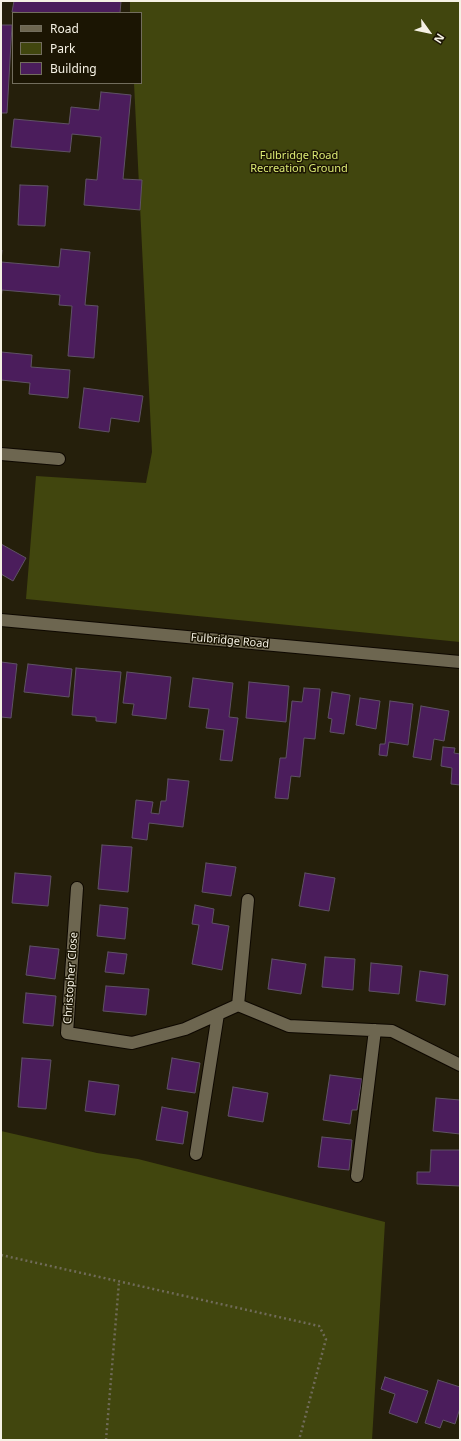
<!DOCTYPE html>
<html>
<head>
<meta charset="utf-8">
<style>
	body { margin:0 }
	#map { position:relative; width:461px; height:1441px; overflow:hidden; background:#251f0b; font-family:"Noto Sans",sans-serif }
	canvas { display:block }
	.frame { position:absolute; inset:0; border:2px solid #f5f1e4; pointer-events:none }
	.legend { position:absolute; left:12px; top:12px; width:130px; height:72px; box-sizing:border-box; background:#1b1503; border:1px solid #726d5d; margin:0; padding:5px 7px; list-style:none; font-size:12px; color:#f5f1e4 }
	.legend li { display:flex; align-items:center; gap:8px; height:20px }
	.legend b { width:20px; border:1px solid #726d5d }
	.north { position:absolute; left:409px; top:12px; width:40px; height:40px; -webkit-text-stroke:3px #1b1503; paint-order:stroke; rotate:123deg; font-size:11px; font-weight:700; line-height:16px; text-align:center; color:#f5f1e4 }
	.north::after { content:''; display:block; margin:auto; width:14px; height:18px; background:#f5f1e4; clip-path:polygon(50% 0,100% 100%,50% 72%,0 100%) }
</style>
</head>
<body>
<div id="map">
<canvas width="461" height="1441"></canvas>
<div class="frame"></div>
<ul class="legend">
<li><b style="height:5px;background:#6d6650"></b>Road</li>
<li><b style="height:11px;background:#41460e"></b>Park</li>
<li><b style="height:11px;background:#4b1d5c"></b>Building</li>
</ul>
<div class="north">N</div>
</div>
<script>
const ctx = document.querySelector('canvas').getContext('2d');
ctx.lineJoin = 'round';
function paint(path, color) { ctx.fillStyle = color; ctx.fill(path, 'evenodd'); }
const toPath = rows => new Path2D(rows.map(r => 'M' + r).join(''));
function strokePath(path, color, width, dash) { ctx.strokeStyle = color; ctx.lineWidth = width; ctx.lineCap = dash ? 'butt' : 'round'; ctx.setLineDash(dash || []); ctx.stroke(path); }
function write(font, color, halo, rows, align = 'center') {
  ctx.font = font + ' "Noto Sans",sans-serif'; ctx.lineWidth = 3; ctx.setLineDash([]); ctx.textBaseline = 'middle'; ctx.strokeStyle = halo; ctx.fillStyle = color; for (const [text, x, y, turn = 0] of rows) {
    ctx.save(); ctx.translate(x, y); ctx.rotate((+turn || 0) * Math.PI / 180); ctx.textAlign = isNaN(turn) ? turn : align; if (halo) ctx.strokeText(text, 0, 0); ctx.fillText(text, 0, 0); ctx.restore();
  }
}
paint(toPath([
	[130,1,460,1,460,642,26,599,36,476,146,483,152,452,134,83,141,83,141,13,130,13],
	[1,1131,97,1153,138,1159,385,1222,372,1440,1,1440]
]), '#41460e');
const building = toPath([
	[14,1,121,1,120,13,24,13,12,12,14,1],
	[1,25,12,25,7,113,1,113,1,25],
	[101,92,131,95,123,179,142,180,140,210,84,205,86,179,97,180,101,137,72,134,70,152,11,147,14,119,69,124,71,107,99,110,101,92],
	[20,185,48,186,45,226,18,225,20,185],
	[61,249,90,252,85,305,98,306,94,358,68,356,72,306,59,305,60,295,2,290,1,300,1,250,2,250,1,262,59,267,61,249],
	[1,352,32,355,31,367,70,370,68,398,29,394,30,383,1,380,1,352],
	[84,388,143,396,139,422,111,418,109,432,79,428,84,388],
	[1,544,26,558,13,581,1,574,1,544],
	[1,662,17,664,11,718,1,717,1,662],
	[28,664,72,669,69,697,24,692,28,664],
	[76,668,121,672,116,723,96,721,96,717,72,715,76,668],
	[127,672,171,677,166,719,132,715,134,704,123,703,127,672],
	[193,678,233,683,229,717,238,718,232,761,220,760,224,730,206,728,209,709,189,707,193,678],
	[249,682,289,686,286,722,246,718,249,682],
	[304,688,320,689,315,739,304,738,300,777,291,776,288,799,275,798,280,758,286,758,292,701,302,702,304,688],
	[332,692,350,695,344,734,330,732,332,719,328,718,332,692],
	[360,698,380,701,376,729,356,725,360,698],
	[390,701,413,704,408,745,389,742,387,756,379,755,380,744,385,744,390,701],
	[421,706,449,711,444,741,434,739,431,760,413,757,421,706],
	[443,747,455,748,454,753,460,754,460,785,451,784,452,768,441,766,443,747],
	[168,779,189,781,183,827,149,823,147,840,132,838,136,800,153,802,151,813,159,814,161,801,166,801,168,779],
	[102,845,132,847,128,892,98,889,102,845],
	[206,863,236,867,231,896,202,892,206,863],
	[15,873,51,876,48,906,12,903,15,873],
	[305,873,335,878,329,911,299,906,305,873],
	[100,905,128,908,125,939,97,936,100,905],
	[195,905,214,909,212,923,229,926,222,970,192,964,199,925,192,924,195,905],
	[30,946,59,949,55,979,26,975,30,946],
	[108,952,127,954,124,974,105,972,108,952],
	[325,957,355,959,353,990,322,987,325,957],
	[272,959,306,964,301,994,268,989,272,959],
	[371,963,402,966,399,994,369,991,371,963],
	[420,971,448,975,445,1005,416,1001,420,971],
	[106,986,149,989,146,1015,103,1011,106,986],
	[26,993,56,996,53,1026,23,1023,26,993],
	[22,1058,51,1060,46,1109,18,1107,22,1058],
	[172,1058,200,1063,195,1093,167,1089,172,1058],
	[330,1075,362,1079,357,1110,352,1110,350,1124,323,1120,330,1075],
	[89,1081,119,1085,115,1115,85,1111,89,1081],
	[233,1087,268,1093,263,1122,228,1116,233,1087],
	[436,1098,460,1100,460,1134,433,1131,436,1098],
	[162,1107,188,1112,183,1144,156,1140,162,1107],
	[322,1137,352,1140,349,1170,318,1167,322,1137],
	[431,1150,460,1150,460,1186,417,1184,417,1172,430,1172,431,1150],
	[385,1377,428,1391,417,1423,389,1413,395,1394,381,1389,385,1377],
	[438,1380,460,1387,460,1408,455,1424,443,1420,440,1428,425,1423,438,1380]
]);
paint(building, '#4b1d5c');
strokePath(building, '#5f5265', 1);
const minor = toPath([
	[1,454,59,459],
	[1,620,460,662],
	[77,888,67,1033,132,1043,185,1029,238,1005,289,1026,392,1031,460,1065],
	[238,1005,248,900],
	[196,1154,218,1014],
	[357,1176,375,1030]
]);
strokePath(minor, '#0e0800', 14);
strokePath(toPath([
	[1,1255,319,1326,326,1339,299,1440],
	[106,1440,119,1282]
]), '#706b59', 2.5, [2, 3]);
strokePath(minor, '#6d6650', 12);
write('11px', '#dbe973', '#1b1503', [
	["Fulbridge Road",299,156],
	["Recreation Ground",299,169]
]);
write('11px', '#f5f1e4', '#1b1503', [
	["Fulbridge Road",230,641,5],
	["Christopher Close",71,978,-86]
]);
</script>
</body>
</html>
